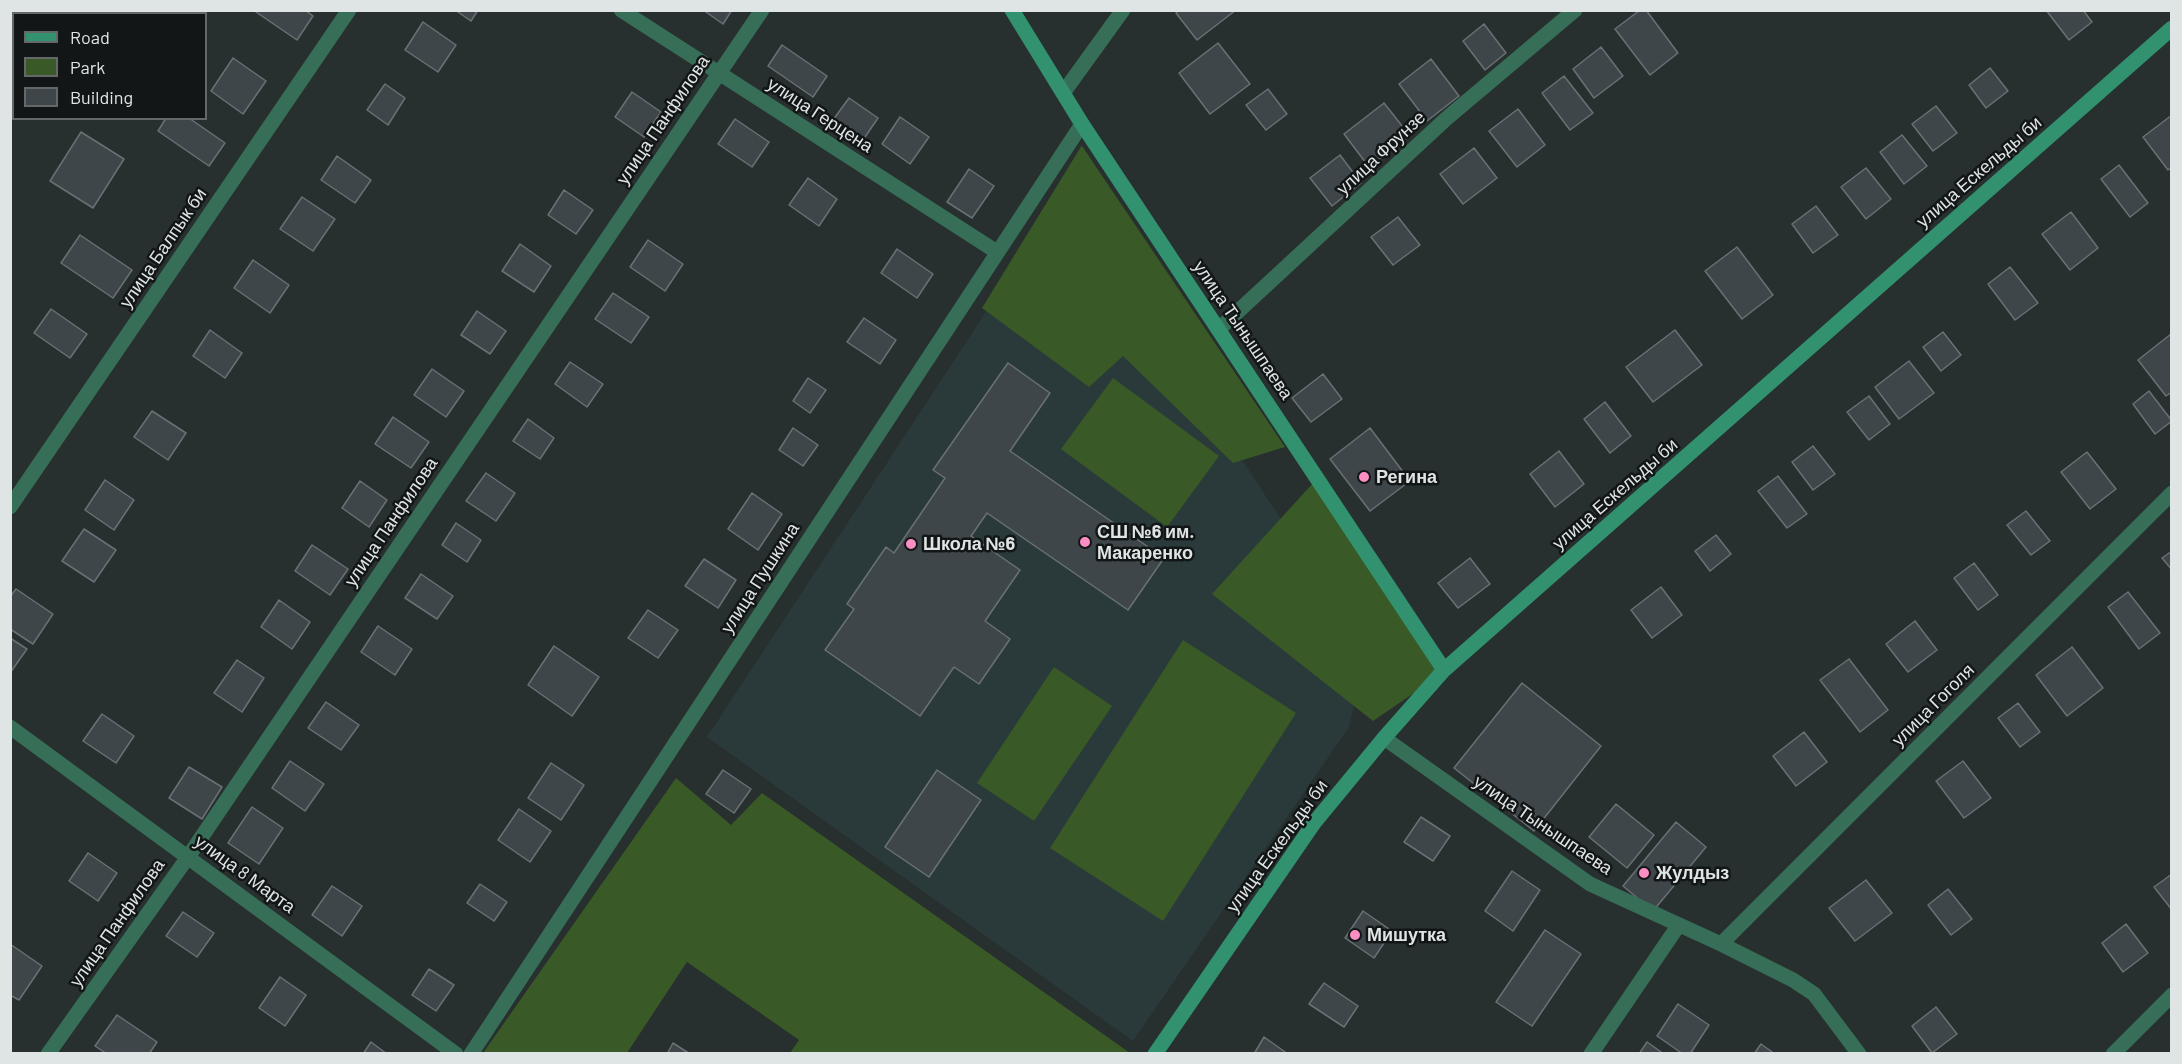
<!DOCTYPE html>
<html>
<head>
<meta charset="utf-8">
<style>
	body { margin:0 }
	#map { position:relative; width:2182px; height:1064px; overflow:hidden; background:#272f2f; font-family:Barlow,sans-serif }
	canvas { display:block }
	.frame { position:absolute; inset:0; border:12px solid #dfe4e4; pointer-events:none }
	.legend { position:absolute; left:12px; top:12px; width:195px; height:108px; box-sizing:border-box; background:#131616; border:2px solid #656868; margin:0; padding:8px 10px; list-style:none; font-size:18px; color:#dfe4e4 }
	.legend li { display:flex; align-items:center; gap:12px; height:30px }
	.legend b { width:30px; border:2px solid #656868 }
</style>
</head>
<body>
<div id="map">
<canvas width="2182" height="1064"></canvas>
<div class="frame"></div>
<ul class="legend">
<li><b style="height:8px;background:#32916f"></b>Road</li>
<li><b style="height:16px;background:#395926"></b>Park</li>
<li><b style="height:16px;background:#3f4649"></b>Building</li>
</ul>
</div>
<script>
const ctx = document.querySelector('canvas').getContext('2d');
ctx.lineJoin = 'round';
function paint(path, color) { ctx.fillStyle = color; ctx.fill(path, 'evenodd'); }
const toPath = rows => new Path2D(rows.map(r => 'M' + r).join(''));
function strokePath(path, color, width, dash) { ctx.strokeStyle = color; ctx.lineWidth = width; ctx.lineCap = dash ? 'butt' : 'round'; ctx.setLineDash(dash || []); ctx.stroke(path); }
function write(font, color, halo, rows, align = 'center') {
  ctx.font = font + ' Barlow,sans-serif'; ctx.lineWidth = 5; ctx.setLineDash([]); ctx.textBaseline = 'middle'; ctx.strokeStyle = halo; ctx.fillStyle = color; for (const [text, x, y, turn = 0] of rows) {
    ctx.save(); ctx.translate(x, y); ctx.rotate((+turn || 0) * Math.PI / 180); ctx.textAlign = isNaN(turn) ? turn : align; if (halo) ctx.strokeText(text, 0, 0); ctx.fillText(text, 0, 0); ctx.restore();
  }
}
paint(toPath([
	[1066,190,1344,616,1355,699,1349,727,1133,1041,707,737]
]), '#2a3a3a');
paint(toPath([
	[1082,145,1082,146,1285,447,1233,463,1123,356,1089,387,982,308],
	[1113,378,1219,456,1167,527,1061,449],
	[1313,483,1439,676,1373,721,1212,594],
	[1183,640,1296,713,1163,921,1050,848],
	[1054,667,1112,706,1034,821,977,783],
	[676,778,731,825,762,793,1130,1053,790,1053,799,1040,687,962,627,1053,483,1053]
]), '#395926');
const building = toPath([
	[16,10,74,10,72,14,14,14,16,10],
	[257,10,305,10,313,16,297,40,256,12,257,10],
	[455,10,478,10,471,21,455,10],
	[703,10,732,10,723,24,703,10],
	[1179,10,1236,10,1197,40,1176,13,1179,10],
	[1640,10,1646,10,1678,53,1650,75,1615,29,1640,10],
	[2046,10,2083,10,2092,22,2069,40,2046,10],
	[423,22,456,45,438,72,405,50,423,22],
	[1484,24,1506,53,1485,70,1463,41,1484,24],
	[10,39,14,41,13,85,10,83,10,39],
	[1218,43,1250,84,1210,114,1179,73,1218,43],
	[782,45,827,76,813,97,768,66,782,45],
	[1601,47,1623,76,1594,98,1573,69,1601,47],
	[233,58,266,81,243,114,211,91,233,58],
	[1431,59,1459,96,1427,121,1399,84,1431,59],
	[1990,68,2008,91,1986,108,1969,85,1990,68],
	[1564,76,1593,113,1570,130,1542,93,1564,76],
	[385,84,405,98,388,125,367,110,385,84],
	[1268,89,1287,114,1266,130,1246,105,1268,89],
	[632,92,661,112,644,137,615,117,632,92],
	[849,98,878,118,863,140,833,120,849,98],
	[1384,103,1410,136,1369,167,1344,134,1384,103],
	[1936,106,1957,133,1933,151,1912,124,1936,106],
	[1518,109,1545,145,1517,167,1489,131,1518,109],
	[2172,115,2172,167,2168,170,2143,137,2172,115],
	[900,117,929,137,910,164,882,144,900,117],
	[166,118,189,118,225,143,209,166,158,131,166,118],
	[735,119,769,142,752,167,718,144,735,119],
	[81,132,124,159,93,208,50,181,81,132],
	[1902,135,1927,166,1904,184,1880,152,1902,135],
	[1474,148,1497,178,1463,204,1440,174,1474,148],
	[1340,155,1361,183,1332,206,1310,178,1340,155],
	[337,156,371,180,355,203,321,180,337,156],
	[2119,165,2148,203,2130,217,2101,179,2119,165],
	[1866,168,1891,199,1866,219,1841,187,1866,168],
	[969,169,994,186,972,218,947,202,969,169],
	[808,178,837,199,819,226,789,205,808,178],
	[564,190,593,210,576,234,548,215,564,190],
	[302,197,335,219,313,251,280,229,302,197],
	[1816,206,1838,235,1813,253,1792,224,1816,206],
	[2071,212,2098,248,2070,270,2042,234,2071,212],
	[1398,217,1420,245,1393,265,1371,237,1398,217],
	[80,235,132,270,113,298,61,263,80,235],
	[648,240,683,264,665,291,630,267,648,240],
	[520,244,551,266,534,292,502,271,520,244],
	[1737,247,1773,295,1742,319,1705,271,1737,247],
	[897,249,933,274,917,298,881,273,897,249],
	[253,260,289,285,270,313,234,288,253,260],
	[2010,267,2038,303,2015,320,1988,284,2010,267],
	[613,293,649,317,631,343,595,319,613,293],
	[51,309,87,334,70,358,34,333,51,309],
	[477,311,506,331,490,354,461,335,477,311],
	[864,318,896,340,880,364,847,342,864,318],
	[210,330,242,353,225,378,193,356,210,330],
	[1675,330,1702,365,1653,402,1626,367,1675,330],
	[1943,332,1961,355,1941,371,1923,347,1943,332],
	[2171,334,2172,392,2166,396,2138,360,2171,334],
	[1909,361,1934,393,1899,419,1875,387,1909,361],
	[570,362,603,384,587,407,555,384,570,362],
	[1008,363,1050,393,1010,451,1164,558,1128,610,987,513,971,536,1020,570,985,621,1010,639,979,684,954,667,920,716,825,650,854,609,847,604,886,547,894,553,945,478,933,470,1008,363],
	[432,369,464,391,446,417,414,395,432,369],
	[1323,374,1342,399,1311,422,1292,398,1323,374],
	[808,378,826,390,810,413,793,401,808,378],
	[2149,391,2172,421,2155,434,2133,404,2149,391],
	[1869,396,1890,424,1869,440,1847,412,1869,396],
	[1605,402,1631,436,1610,453,1584,419,1605,402],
	[152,411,186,433,168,460,134,437,152,411],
	[393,417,429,442,411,468,375,444,393,417],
	[528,419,554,438,540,459,513,441,528,419],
	[793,428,818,445,803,466,779,450,793,428],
	[1370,428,1410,481,1370,511,1330,459,1370,428],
	[1813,446,1835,474,1813,490,1792,462,1813,446],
	[1559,451,1584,484,1555,507,1530,474,1559,451],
	[2087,452,2116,489,2090,509,2061,472,2087,452],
	[486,473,515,493,496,521,466,501,486,473],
	[1778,476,1807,514,1787,528,1758,491,1778,476],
	[105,480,134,500,114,530,85,510,105,480],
	[360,481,387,500,369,527,342,508,360,481],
	[752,493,782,514,758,550,728,529,752,493],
	[2026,511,2050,541,2031,555,2007,525,2026,511],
	[456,523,481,540,467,562,442,545,456,523],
	[84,529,116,550,94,582,62,561,84,529],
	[1716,535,1731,554,1710,571,1695,551,1716,535],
	[312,545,348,569,330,595,295,571,312,545],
	[2172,551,2172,570,2162,558,2172,551],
	[1470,558,1490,584,1458,608,1438,583,1470,558],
	[704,559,736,580,718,608,685,586,704,559],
	[1974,563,1998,595,1978,610,1954,578,1974,563],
	[421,574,453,596,437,619,405,598,421,574],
	[1661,587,1682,615,1652,638,1631,610,1661,587],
	[16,589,53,614,33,644,10,629,10,597,16,589],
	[2128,592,2160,633,2139,649,2108,607,2128,592],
	[279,600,310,622,292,649,261,627,279,600],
	[648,610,678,630,658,658,628,638,648,610],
	[1915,621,1937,650,1908,672,1886,644,1915,621],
	[378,626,412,649,395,675,361,652,378,626],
	[10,638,27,649,10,673,10,638],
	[554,646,599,677,572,716,528,685,554,646],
	[2072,647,2103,688,2067,716,2036,675,2072,647],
	[1849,659,1888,710,1860,732,1820,680,1849,659],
	[237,660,264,678,242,712,214,693,237,660],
	[1522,683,1601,746,1534,831,1454,768,1522,683],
	[326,702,359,725,341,750,308,728,326,702],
	[2018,703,2040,732,2020,747,1998,718,2018,703],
	[102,714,134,736,116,763,83,741,102,714],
	[1804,732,1827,762,1796,786,1773,756,1804,732],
	[290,761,324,784,305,811,272,788,290,761],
	[1963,761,1991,798,1964,818,1936,781,1963,761],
	[551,763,584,785,561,820,528,798,551,763],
	[189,767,222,787,202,819,169,798,189,767],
	[723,770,751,789,734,813,706,794,723,770],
	[937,770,981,800,929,877,885,847,937,770],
	[1616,804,1654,835,1627,868,1589,837,1616,804],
	[252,807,283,828,259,864,228,843,252,807],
	[519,809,551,831,530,862,498,840,519,809],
	[1421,817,1450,836,1433,861,1404,842,1421,817],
	[1676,822,1706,847,1653,911,1623,886,1676,822],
	[88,853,117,873,98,901,69,881,88,853],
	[1512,871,1540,890,1513,931,1485,911,1512,871],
	[2172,874,2172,910,2154,887,2172,874],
	[1866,880,1892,913,1855,941,1829,908,1866,880],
	[480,884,507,902,494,921,467,903,480,884],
	[332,886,362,906,342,936,312,915,332,886],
	[1948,889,1972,919,1951,935,1928,905,1948,889],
	[1363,911,1392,931,1374,958,1345,938,1363,911],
	[183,912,214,933,197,957,166,936,183,912],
	[2126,924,2148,953,2123,972,2102,943,2126,924],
	[1545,930,1581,954,1532,1026,1496,1002,1545,930],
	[10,944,42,966,19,1000,10,995,10,944],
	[429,969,454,985,436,1011,412,995,429,969],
	[280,977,306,995,285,1026,259,1008,280,977],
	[1324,983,1358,1006,1344,1027,1309,1004,1324,983],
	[1678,1004,1709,1025,1690,1054,1683,1054,1657,1036,1678,1004],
	[1936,1007,1957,1034,1932,1053,1912,1026,1936,1007],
	[117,1015,157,1042,149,1054,107,1054,95,1046,117,1015],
	[1264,1037,1288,1054,1254,1054,1264,1037],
	[371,1042,387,1054,363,1054,371,1042],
	[1647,1042,1664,1054,1639,1054,1647,1042],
	[673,1043,690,1054,667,1054,673,1043],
	[1761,1044,1775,1054,1754,1054,1761,1044]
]);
paint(building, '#3f4649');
strokePath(building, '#697174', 1.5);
strokePath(toPath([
	[621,10,997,252],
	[1063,93,1123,10],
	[1219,329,1447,118,1575,10],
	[10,507,349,10],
	[10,727,456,1054],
	[1384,738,1590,884,1721,944,1793,980,1814,994,1859,1054],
	[1721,944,2172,493],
	[48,1054,188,857,762,10],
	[471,1054,1082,124],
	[1591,1054,1678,926],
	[2113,1054,2172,995]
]), '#376e58', 15);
strokePath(toPath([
	[1012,10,1082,124,1444,670],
	[1155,1054,1314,823,1384,738,1444,670,2172,28]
]), '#32916f', 15);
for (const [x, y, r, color] of [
	[1364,477,6,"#fb8fc4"],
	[1085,542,6,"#fb8fc4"],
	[911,544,6,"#fb8fc4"],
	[1644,873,6,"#fb8fc4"],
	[1355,935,6,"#fb8fc4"]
]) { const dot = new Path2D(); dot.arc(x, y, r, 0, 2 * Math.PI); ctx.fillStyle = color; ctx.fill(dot); strokePath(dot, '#131616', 2); }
write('18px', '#dfe4e4', '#131616', [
	["улица Герцена",820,115,33],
	["улица Панфилова",663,120,-56],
	["улица Фрунзе",1381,153,-43],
	["улица Ескельды би",1979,172,-41],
	["улица Балпык би",163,248,-56],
	["улица Тынышпаева",1243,330,56],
	["улица Ескельды би",1615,494,-41],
	["улица Панфилова",391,522,-56],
	["улица Пушкина",760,578,-57],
	["улица Гоголя",1933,705,-45],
	["улица Тынышпаева",1543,825,34],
	["улица Ескельды би",1277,846,-54],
	["улица 8 Марта",245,874,36],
	["улица Панфилова",117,923,-55]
]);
write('bold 18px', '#dfe4e4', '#131616', [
	["Регина",1376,477],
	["СШ №6 им.",1097,532],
	["Макаренко",1097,553],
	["Школа №6",923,544],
	["Жулдыз",1656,873],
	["Мишутка",1367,935]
], 'left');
</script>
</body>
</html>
